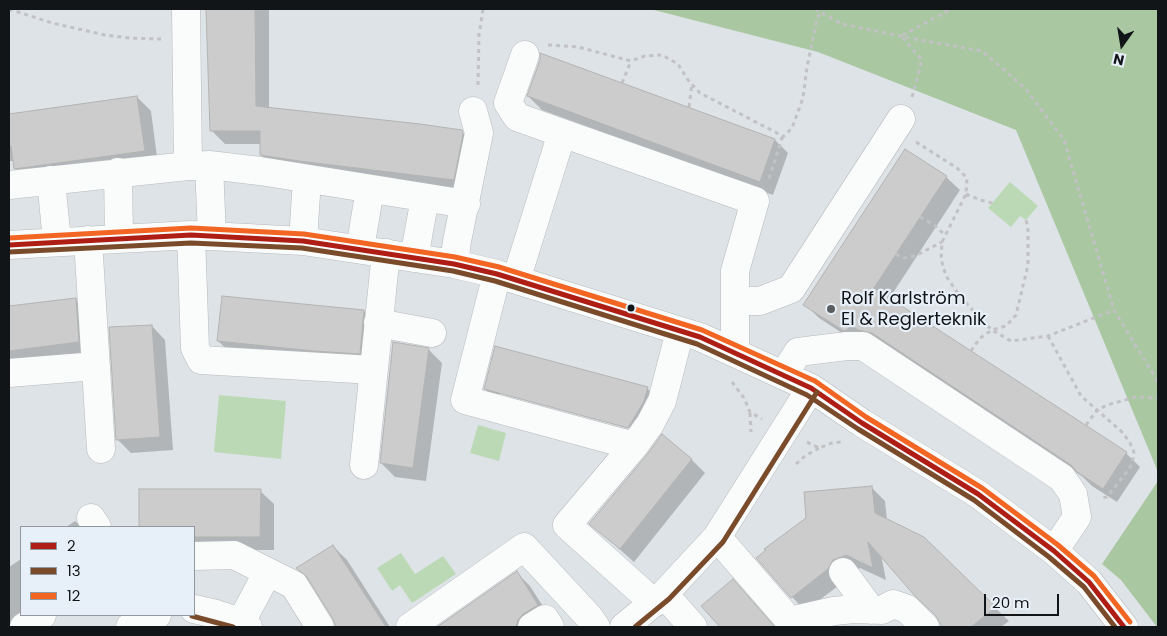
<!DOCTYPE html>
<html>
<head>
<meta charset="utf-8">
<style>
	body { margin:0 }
	#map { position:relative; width:1167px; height:636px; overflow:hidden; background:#dee3e7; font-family:Poppins,sans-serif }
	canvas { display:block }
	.frame { position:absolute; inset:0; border:10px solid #121518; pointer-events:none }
	.legend { position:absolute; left:20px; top:526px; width:175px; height:90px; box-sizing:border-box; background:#e7f0f8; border:1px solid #92989e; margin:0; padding:6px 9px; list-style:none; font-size:15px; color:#121518 }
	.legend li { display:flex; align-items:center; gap:10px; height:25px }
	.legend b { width:25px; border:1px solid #92989e }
	.north { position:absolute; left:1097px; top:20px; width:50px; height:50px; -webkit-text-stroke:4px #e7f0f8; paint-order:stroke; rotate:193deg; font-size:14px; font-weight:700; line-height:20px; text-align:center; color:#121518 }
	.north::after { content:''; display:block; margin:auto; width:18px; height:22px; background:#121518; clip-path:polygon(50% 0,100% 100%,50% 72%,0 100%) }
	.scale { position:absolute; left:984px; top:594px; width:75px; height:22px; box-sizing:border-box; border:2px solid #121518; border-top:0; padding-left:6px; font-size:15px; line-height:18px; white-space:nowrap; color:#121518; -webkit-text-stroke:4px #e7f0f8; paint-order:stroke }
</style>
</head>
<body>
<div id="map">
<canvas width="1167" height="636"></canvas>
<div class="frame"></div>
<ul class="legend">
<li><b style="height:6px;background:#af1e14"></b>2</li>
<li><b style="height:6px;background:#7a4b2a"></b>13</li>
<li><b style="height:6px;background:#f26522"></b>12</li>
</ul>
<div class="north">N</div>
<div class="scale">20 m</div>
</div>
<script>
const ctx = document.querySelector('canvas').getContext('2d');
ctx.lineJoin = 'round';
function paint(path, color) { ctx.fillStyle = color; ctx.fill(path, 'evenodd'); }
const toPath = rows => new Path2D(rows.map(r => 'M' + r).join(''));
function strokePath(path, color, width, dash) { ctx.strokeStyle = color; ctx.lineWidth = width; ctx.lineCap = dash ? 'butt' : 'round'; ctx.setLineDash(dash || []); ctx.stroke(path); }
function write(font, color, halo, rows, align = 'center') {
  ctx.font = font + ' Poppins,sans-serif'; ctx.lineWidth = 4.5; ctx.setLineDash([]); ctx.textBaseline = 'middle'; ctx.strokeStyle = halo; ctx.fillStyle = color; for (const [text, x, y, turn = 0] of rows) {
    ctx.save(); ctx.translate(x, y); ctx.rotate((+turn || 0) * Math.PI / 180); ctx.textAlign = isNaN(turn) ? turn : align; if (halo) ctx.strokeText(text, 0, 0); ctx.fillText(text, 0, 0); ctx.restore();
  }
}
paint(toPath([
	[1010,182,1038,206,1026,220,1020,216,1011,227,988,208],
	[219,395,286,401,281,459,214,452],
	[478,425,506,433,499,461,470,453],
	[401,553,415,574,443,556,456,574,412,603,400,585,392,591,377,568]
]), '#bcd9b6');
paint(toPath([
	[650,9,1158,9,1158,472,1016,130,818,52],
	[1158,481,1158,627,1157,627,1121,580,1102,564]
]), '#a9c7a1');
paint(toPath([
	[207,9,269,9,269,109,461,131,475,145,467,193,275,169,261,155,261,144,225,144,211,130],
	[541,60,775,140,788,153,773,195,542,110,528,96],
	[137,97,151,111,158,165,29,182,15,168,14,161,9,161,9,115],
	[946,177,960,190,889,299,1126,453,1140,467,1117,502,1092,486,1083,477,887,346,859,344,819,318,805,304],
	[75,299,89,313,92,355,9,366,9,307],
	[364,311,378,325,373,367,232,354,218,341],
	[152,326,165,340,173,450,131,453,117,439],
	[429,350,442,363,426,481,395,477,381,463],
	[647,388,661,402,642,441,499,402,485,389],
	[500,392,634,429,633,431,500,395],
	[662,436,692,460,705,473,634,562,590,523,647,457],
	[872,488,885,501,887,521,923,538,1009,621,1001,627,944,627,938,616,881,555,886,580,860,568,847,573,842,583,805,611,758,559],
	[140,490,260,491,274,504,274,550,194,550,194,527,140,527],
	[75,521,82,527,66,527],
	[333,546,347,560,390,627,337,627,334,618,311,582,298,569],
	[21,559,21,615,32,627,9,627,9,567],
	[517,573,530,586,551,619,537,627,439,627],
	[746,594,775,627,721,627,703,606]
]), '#0003');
const building = toPath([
	[206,9,255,9,256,106,420,124,462,130,463,134,454,180,299,161,260,155,260,131,210,131,206,9],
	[540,53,775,139,760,182,527,96,540,60,540,53],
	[137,96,145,151,14,169,11,146,9,146,9,114,137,96],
	[905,149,947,176,874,288,1127,452,1103,489,1077,472,1071,465,872,333,858,330,850,325,847,330,844,331,803,305,905,149],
	[222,296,364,310,360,354,314,351,217,341,222,296],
	[76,298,79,342,9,351,9,306,76,298],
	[152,325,160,437,116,440,109,327,152,325],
	[393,342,429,348,413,468,380,463,393,342],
	[495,346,648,387,644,401,628,428,484,389,495,346],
	[662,434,692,459,620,549,589,524,646,456,662,434],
	[872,486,875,513,924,537,996,607,971,627,942,627,936,616,915,596,868,542,873,568,846,555,841,557,833,560,828,569,791,598,756,558,766,550,764,549,806,518,804,492,872,486],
	[139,489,261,489,260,537,194,537,194,527,139,527,139,489],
	[333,545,386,627,336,627,333,619,307,577,296,568,333,545],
	[517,571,538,605,523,614,518,620,516,627,437,627,517,571],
	[733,579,775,627,720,627,701,606,733,579]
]);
paint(building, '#ccc');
strokePath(building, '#b2b3b3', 1);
const minor = toPath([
	[525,55,508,103,517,117,562,133],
	[209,165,260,171,466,204],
	[191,166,209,165,212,236],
	[118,172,119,238],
	[51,180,57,241],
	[9,185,188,166,186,9],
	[191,235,195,348,201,360,373,370],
	[88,240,101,449],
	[303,241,307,179],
	[9,245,191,235,303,241,454,264,497,274,700,337,811,388,862,423,978,494,1054,551,1089,582,1124,627],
	[360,249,370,189],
	[414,258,425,198],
	[454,264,457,241,479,133,473,111],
	[497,274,465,400,634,446,567,525,654,603],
	[516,280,562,133,755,201,735,271,735,352],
	[735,301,760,301,791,289,901,119],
	[378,323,432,333],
	[9,373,96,366],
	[784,374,798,352,847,346,863,346,1062,478,1073,494,1077,517,1054,551],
	[634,446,650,424,662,401,680,331],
	[364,465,386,253],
	[91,518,97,527],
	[717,537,795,627],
	[194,556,234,555,294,585,320,627],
	[843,572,871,610],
	[664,594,693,627],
	[194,609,216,614,241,622,248,627],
	[790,621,834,611,854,609,882,610,893,604,907,609,925,627],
	[241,622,264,579,266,571],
	[24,627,42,615],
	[130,627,157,615],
	[410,627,524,547,589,617,596,627],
	[532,627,545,619,550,627],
	[624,627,664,594,717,537,811,388]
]);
strokePath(minor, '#b6babd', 29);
strokePath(toPath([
	[9,9,52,23,105,35,129,38,161,39],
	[815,9,842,24,925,41,982,51,1025,88,1064,140,1114,310,1158,382],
	[548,45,578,47,631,61,645,56,662,55,678,64,688,80,700,93,777,133,782,138,769,179],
	[622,83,631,61],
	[478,85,479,35,483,9],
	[912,97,922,60,901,36,951,9],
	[689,107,692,83],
	[782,138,792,128,803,98,807,67,817,19,822,9],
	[916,142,957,168,967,178,966,194,942,242,941,259,946,276,957,292,980,319,992,330,1011,341,1048,336,1114,310],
	[966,194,980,200,993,203],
	[920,217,934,225,945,235],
	[896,254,904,258,915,256,942,242],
	[1048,336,1081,396,1121,431,1129,441,1134,452,1132,465,1107,497,1101,498],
	[971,351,980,338,992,330,1006,326,1016,315,1028,265,1028,230,1026,220],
	[732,382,744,398,750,412,762,419],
	[750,413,751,432],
	[1086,425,1097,410,1107,405,1136,397,1158,398],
	[807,442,819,448,832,443,841,442],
	[796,464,805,456,819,448]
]), '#c2c2c4', 3, [4, 4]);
strokePath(minor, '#fafbfb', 28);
strokePath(toPath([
	[9,245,191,235,303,241,454,264,497,274,700,337,811,388,862,423,978,494,1054,551,1089,582,1124,627]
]), '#af1e14', 5);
strokePath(toPath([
	[9,252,191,243,302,248,453,271,495,281,697,344,807,395,858,429,974,500,1049,557,1084,587,1115,627],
	[192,616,233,627],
	[635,627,669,599,723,542,817,392]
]), '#7a4b2a', 5);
strokePath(toPath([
	[9,238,191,228,304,234,455,257,499,267,702,330,815,381,866,417,982,488,1058,545,1094,576,1130,622]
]), '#f26522', 5);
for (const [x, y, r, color] of [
	[631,308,4.5,"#121518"],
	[831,309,5,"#595d60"]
]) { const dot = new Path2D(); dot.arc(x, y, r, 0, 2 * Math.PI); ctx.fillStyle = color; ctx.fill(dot); strokePath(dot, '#e7f0f8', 2); }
write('18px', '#121518', '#e7f0f8', [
	["Rolf Karlström",841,299],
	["El & Reglerteknik",841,320]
], 'left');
</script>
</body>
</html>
